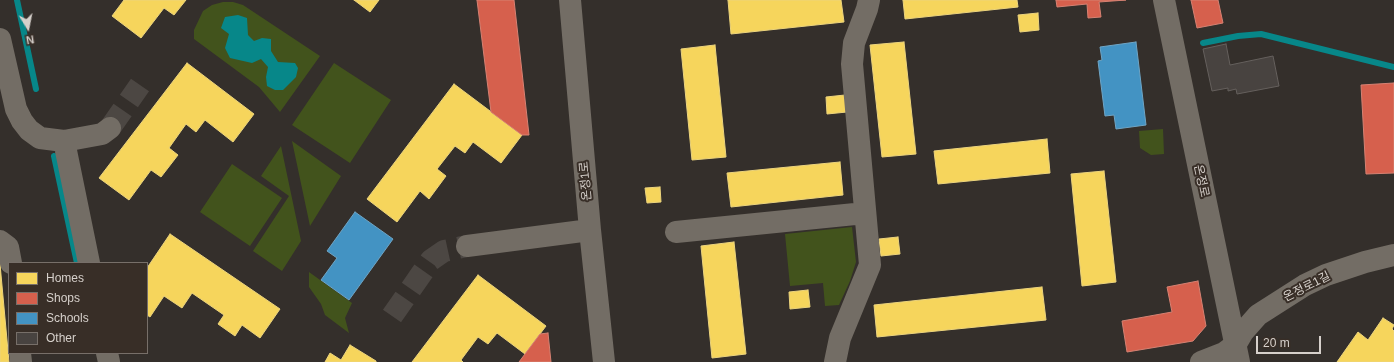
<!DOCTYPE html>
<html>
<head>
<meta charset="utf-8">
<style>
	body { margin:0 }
	#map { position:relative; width:1394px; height:362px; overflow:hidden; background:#342f2b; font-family:Arial,sans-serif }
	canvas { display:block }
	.legend { position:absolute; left:8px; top:262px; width:140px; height:92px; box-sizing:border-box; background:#382e27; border:1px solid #776f69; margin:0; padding:5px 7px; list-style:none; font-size:12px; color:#d6d0cb }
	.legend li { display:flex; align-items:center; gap:8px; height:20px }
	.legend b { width:20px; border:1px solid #776f69 }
	.north { position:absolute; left:8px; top:8px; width:40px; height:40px; -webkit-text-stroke:3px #382e27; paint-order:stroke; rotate:170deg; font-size:11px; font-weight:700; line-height:16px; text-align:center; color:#d6d0cb }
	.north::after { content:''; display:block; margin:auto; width:14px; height:18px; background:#d6d0cb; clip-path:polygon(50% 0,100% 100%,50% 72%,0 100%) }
	.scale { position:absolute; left:1256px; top:336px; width:65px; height:18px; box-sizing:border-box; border:2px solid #d6d0cb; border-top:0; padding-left:5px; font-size:12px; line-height:14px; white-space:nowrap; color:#d6d0cb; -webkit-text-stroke:3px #382e27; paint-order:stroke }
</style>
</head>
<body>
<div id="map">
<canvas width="1394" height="362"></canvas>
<ul class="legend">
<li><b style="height:11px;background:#f6d55c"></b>Homes</li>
<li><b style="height:11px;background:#d6604d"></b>Shops</li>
<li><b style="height:11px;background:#4393c3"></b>Schools</li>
<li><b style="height:11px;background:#484340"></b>Other</li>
</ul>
<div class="north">N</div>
<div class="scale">20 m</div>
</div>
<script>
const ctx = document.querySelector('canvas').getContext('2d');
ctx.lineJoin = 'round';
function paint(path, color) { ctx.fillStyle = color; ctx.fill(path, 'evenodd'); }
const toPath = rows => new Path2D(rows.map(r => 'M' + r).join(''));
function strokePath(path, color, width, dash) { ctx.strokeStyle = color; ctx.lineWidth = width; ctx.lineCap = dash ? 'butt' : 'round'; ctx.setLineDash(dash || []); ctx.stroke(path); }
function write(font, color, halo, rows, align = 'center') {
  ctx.font = font + ' Arial,"Noto Sans KR",sans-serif'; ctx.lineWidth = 4; ctx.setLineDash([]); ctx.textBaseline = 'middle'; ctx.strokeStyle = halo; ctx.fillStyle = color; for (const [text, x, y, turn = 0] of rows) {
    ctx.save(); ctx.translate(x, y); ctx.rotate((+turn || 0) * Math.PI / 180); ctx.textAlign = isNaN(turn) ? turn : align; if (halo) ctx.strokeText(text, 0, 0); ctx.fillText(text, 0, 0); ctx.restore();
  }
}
paint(toPath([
	[223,2,233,2,243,5,320,56,280,112,259,87,194,39,194,30,203,11,212,5],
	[334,63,391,100,350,163,292,125],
	[1163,129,1164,154,1151,155,1140,148,1139,131],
	[292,141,341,176,310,226],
	[281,146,301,241,282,271,253,251,289,196,261,176],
	[232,164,282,198,250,246,200,212],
	[852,227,856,262,850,281,839,305,825,306,823,283,790,286,785,234],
	[309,272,352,303,345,318,349,333,325,315,321,304,309,287]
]), '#42531c');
paint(toPath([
	[238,15,247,18,248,35,254,41,262,38,271,39,271,51,278,62,295,63,298,68,296,77,283,90,275,90,267,86,266,77,268,67,261,59,252,63,230,58,225,48,229,34,221,28,225,17]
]), '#078789');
const homes = toPath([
	[124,0,186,0,174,15,164,8,141,38,112,16,124,0],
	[354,0,379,0,370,12,354,0],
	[728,0,841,0,844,22,731,34,728,0],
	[903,0,1017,0,1018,7,905,19,903,0],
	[1038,13,1039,30,1020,32,1018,15,1038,13],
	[904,42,916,154,882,157,870,45,904,42],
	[715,45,726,157,692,160,681,49,715,45],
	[187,63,254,114,233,142,205,120,196,132,186,124,169,148,178,155,161,177,151,170,129,200,99,178,187,63],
	[454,84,522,135,501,163,473,142,465,153,455,146,437,169,446,176,429,199,420,191,397,222,367,199,454,84],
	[845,95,847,112,827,114,826,97,845,95],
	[1047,139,1050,173,938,184,934,151,1047,139],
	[840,162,843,195,731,207,727,173,840,162],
	[1104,171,1116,282,1082,286,1071,174,1104,171],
	[660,187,661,202,647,203,645,188,660,187],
	[170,234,280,309,260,338,242,325,235,336,218,324,224,315,192,293,182,308,164,296,150,317,147,315,147,268,170,234],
	[898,237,900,254,881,256,879,239,898,237],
	[734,242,746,354,712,358,701,246,734,242],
	[0,264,9,362,0,362,0,264],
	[478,275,546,326,525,354,497,333,488,344,478,337,461,360,463,362,412,362,478,275],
	[1042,287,1046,320,877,337,874,305,1042,287],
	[808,290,810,307,790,309,789,292,808,290],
	[1383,318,1394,325,1392,329,1394,331,1394,362,1337,362,1358,332,1368,340,1383,318],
	[350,345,376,361,376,362,325,362,330,353,341,360,350,345]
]);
paint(homes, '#f6d55c');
strokePath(homes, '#ecd47d', 1);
const shops = toPath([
	[477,0,514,0,529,135,522,135,491,112,477,0],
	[1056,0,1126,0,1099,2,1101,17,1088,18,1087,4,1057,7,1056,0],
	[1191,0,1218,0,1223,23,1197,28,1191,0],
	[1394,83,1394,173,1366,174,1361,85,1394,83],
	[1198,281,1206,326,1193,341,1127,352,1122,321,1172,312,1167,287,1198,281],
	[548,333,551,362,519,362,540,334,548,333]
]);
paint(shops, '#d6604d');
strokePath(shops, '#d68273', 1);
const schools = toPath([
	[1136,42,1146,125,1116,129,1114,115,1105,116,1098,61,1102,60,1100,47,1136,42],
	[355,212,393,239,349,300,321,280,337,258,327,251,355,212]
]);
paint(schools, '#4393c3');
strokePath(schools, '#6fa5c5', 1);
strokePath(toPath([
	[17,0,36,89],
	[1203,43,1238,36,1261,34,1394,67],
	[54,156,77,263]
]), '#078789', 6);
const building = toPath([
	[1226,44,1230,65,1273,56,1279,86,1237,94,1236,89,1228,91,1228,88,1212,91,1203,49,1226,44]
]);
paint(building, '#484340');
strokePath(building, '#65605d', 1);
strokePath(toPath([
	[110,128,140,85],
	[392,316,431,260,444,251,467,246]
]), '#4c4743', 22, [22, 11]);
strokePath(toPath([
	[570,0,590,230,604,362],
	[1164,0,1239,362],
	[0,39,16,109,22,121,29,130,40,138,64,141,89,263],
	[64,141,102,134,110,128],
	[676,232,865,213],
	[0,241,8,247,11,263],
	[467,246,590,230],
	[20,353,21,362],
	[107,353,109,362],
	[835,362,840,338,870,265,852,64,854,43,867,9,869,0],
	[1201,362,1224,353,1236,344,1243,332,1258,315,1305,285,1326,275,1365,262,1394,255]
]), '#736d65', 22);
write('12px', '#d6d0cb', '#382e27', [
	["온정1로",586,181,-95],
	["온정로",1201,181,78],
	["온정로1길",1307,287,-27]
]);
</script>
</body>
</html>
